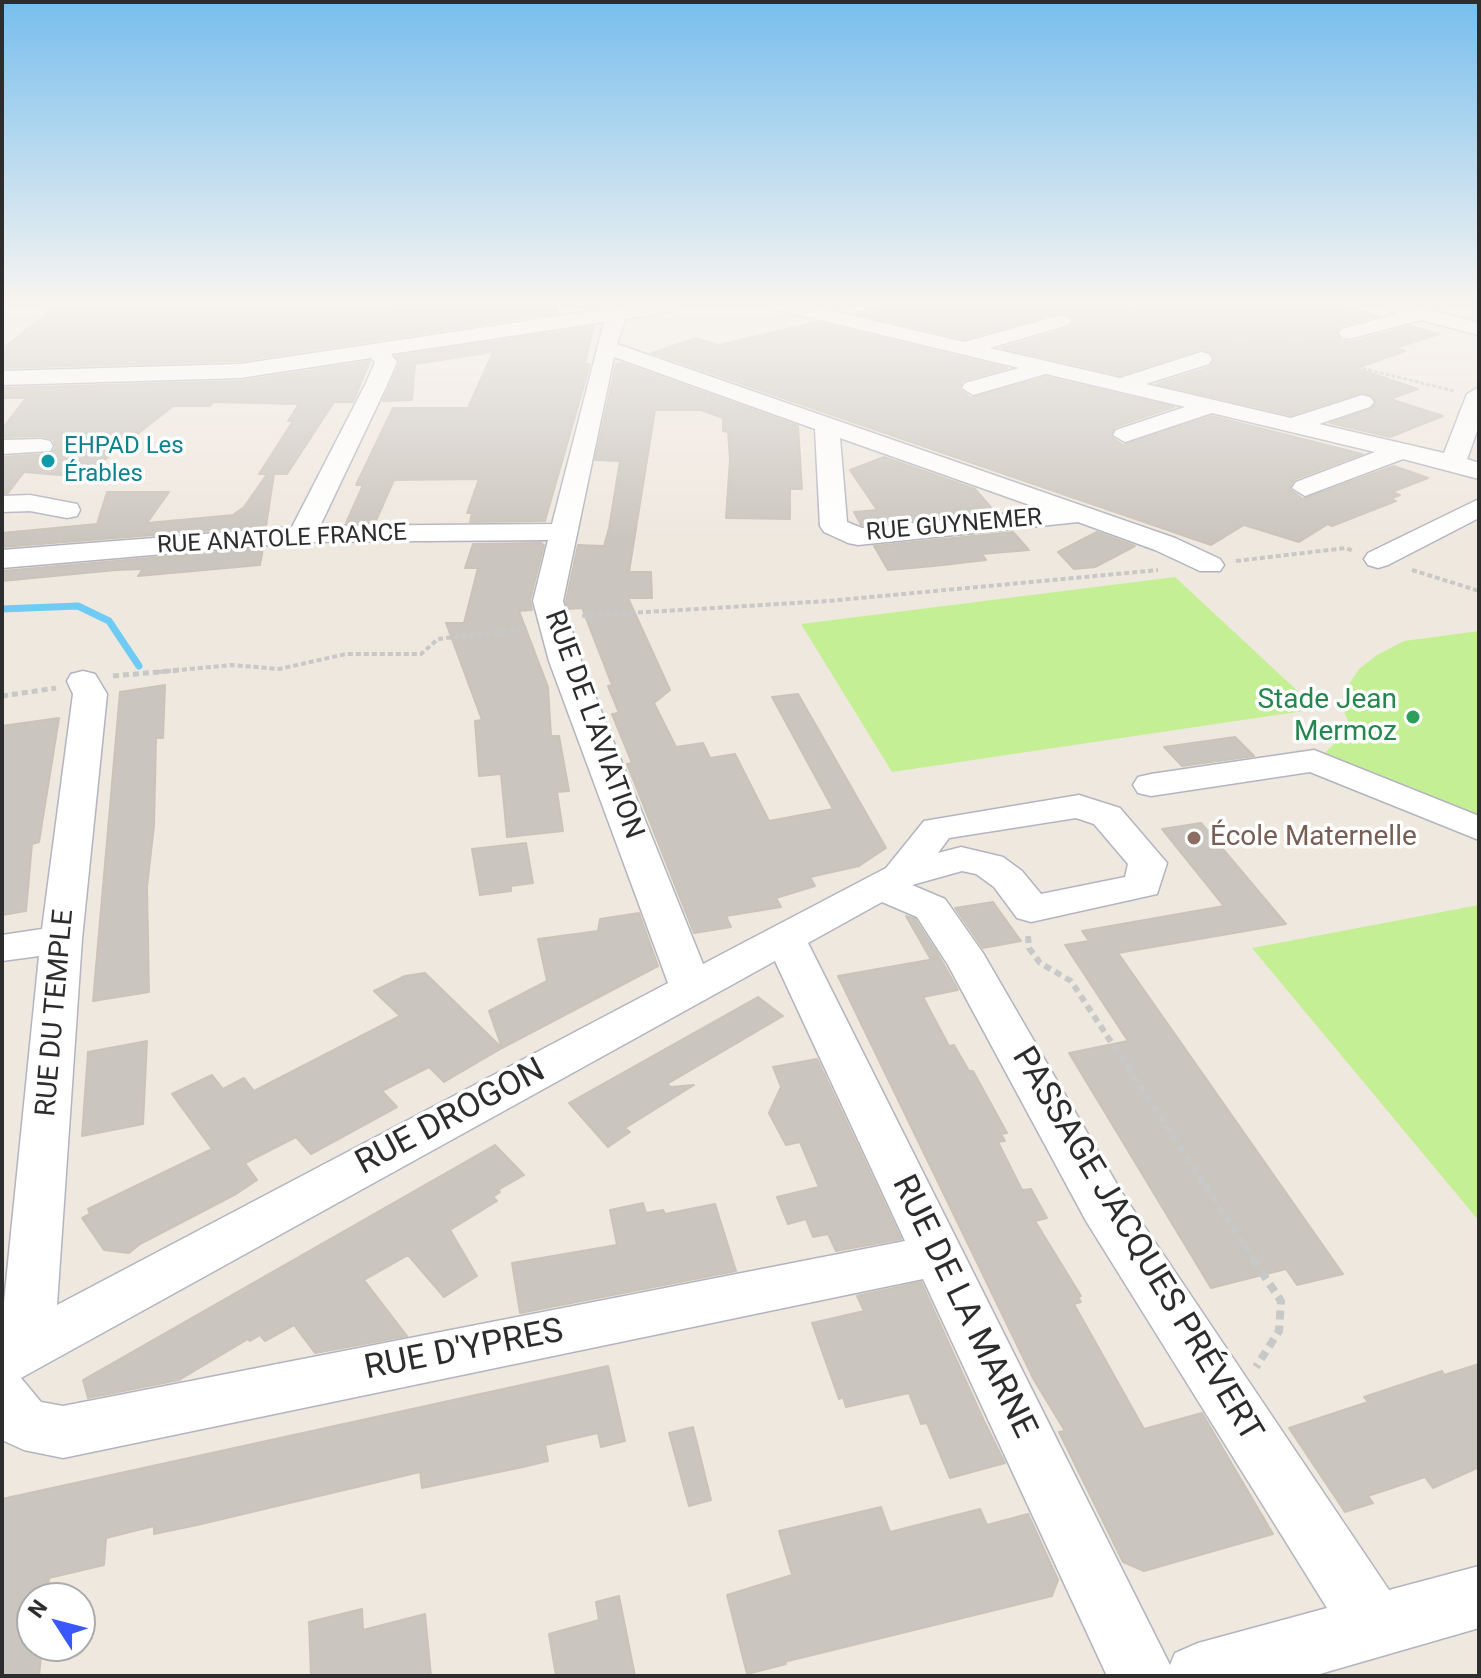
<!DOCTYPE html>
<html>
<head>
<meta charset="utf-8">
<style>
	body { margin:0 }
	#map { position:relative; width:1481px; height:1678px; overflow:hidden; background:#efe8df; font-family:Roboto,sans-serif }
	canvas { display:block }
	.frame { position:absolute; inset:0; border:4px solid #2d2d2d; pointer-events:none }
	.north { position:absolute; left:16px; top:1582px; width:80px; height:80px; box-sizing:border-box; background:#fff; border:2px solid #ababab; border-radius:50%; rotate:306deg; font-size:22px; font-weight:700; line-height:32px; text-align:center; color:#2d2d2d }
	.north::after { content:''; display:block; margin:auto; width:28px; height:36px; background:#3b58ff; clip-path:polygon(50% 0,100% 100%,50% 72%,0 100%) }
</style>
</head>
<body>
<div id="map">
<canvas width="1481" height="1678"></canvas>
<div class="frame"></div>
<div class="north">N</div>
</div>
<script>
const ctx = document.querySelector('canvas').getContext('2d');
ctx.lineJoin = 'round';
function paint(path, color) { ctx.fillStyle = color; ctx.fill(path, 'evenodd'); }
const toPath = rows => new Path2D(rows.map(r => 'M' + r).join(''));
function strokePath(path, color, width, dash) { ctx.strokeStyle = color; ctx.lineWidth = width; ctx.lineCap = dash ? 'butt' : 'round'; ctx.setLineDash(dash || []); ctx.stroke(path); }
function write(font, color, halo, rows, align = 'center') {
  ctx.font = font + ' Roboto,sans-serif'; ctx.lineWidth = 7; ctx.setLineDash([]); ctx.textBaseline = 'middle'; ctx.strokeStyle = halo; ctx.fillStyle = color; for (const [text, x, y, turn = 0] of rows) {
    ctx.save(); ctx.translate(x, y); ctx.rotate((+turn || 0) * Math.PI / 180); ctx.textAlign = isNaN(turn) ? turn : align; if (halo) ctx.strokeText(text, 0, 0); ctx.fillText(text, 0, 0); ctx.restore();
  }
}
paint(toPath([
	[1175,577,1317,709,892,772,801,624],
	[1479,631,1479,822,1318,759,1351,728,1342,707,1346,689,1359,669,1377,655,1404,641],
	[1479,905,1479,1221,1252,948]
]), '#c5ef94');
strokePath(toPath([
	[2,609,78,606,109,621,139,666]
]), '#6eccf4', 7);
const building = toPath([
	[391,305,557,305,558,313,240,361,2,368,2,349,52,309,396,308,391,305],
	[887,305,1343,305,1378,316,1341,326,1336,333,1341,340,1350,342,1411,326,1439,334,1396,348,1406,351,1356,368,1418,389,1390,399,1443,416,1390,437,1330,423,1372,409,1376,400,1363,392,1291,415,1157,384,1210,367,1215,357,1202,349,1120,375,1002,348,1069,328,1073,319,1062,312,964,339,855,313,887,305],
	[816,322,1007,368,962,381,959,389,971,398,1046,377,1174,407,1115,427,1110,436,1123,445,1212,416,1362,454,1295,479,1289,489,1303,499,1394,466,1428,478,1392,492,1400,495,1390,499,1396,501,1332,526,1328,524,1299,542,1244,525,1211,545,652,353,696,338,719,345,816,322],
	[594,326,585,364,590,364,545,521,470,522,472,513,467,513,479,479,394,480,375,523,346,523,363,485,356,485,393,408,468,408,493,352,415,364,412,400,383,401,400,363,396,356,594,326],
	[370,361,353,402,334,402,287,474,274,474,266,526,2,547,2,533,97,524,107,492,169,492,147,523,233,515,244,507,267,474,259,474,293,421,288,421,299,404,213,402,210,406,173,406,83,477,24,472,8,493,2,493,2,457,50,454,56,448,53,439,42,436,2,437,2,429,26,398,2,398,2,388,240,381,370,361],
	[622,363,798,426,802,489,790,489,790,519,726,518,730,459,728,432,723,431,723,418,701,410,655,410,629,572,651,572,652,598,628,598,670,690,654,703,676,747,703,743,710,758,735,754,769,821,833,809,772,697,798,694,886,848,859,866,810,877,815,886,776,898,781,907,726,916,731,927,694,933,627,764,632,763,612,714,619,713,608,686,612,685,582,608,568,609,566,601,578,545,604,546,609,528,620,461,595,460,616,364,622,363],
	[884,457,975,489,995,512,861,525,854,512,877,510,850,470,884,457],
	[1013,532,1029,550,982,554,986,560,934,566,888,570,874,546,1013,532],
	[1097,532,1135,546,1095,567,1074,569,1058,552,1097,532],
	[541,543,544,545,530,600,532,610,519,611,548,687,551,736,559,736,569,791,557,792,563,831,507,837,501,774,479,776,475,721,482,720,446,623,464,623,478,568,465,568,473,544,541,543],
	[263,548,260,565,138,576,143,569,116,570,2,581,2,571,263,548],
	[165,685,163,738,156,738,154,826,147,887,149,992,93,1001,120,692,165,685],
	[59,718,39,842,32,844,26,911,2,915,2,726,59,718],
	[1235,737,1254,756,1182,766,1164,747,1235,737],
	[1201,823,1286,924,1118,953,1343,1274,1297,1285,1286,1269,1211,1288,1069,1053,1128,1041,1065,945,1089,941,1082,931,1224,906,1162,829,1201,823],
	[526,843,533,883,511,886,511,891,480,895,472,849,526,843],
	[993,902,1021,941,983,948,955,908,993,902],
	[639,913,658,966,502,1048,489,1011,547,981,538,939,598,931,600,919,639,913],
	[906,916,915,919,939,956,930,958,906,916],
	[940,958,958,990,923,997,949,1046,954,1045,969,1071,973,1071,1007,1133,1001,1134,1005,1141,998,1142,1022,1190,1031,1189,1047,1218,1035,1221,1081,1296,1078,1297,1081,1302,1074,1304,1144,1429,1202,1413,1273,1534,1144,1571,1123,1562,1059,1432,1065,1431,1034,1380,838,976,940,958],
	[425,973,502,1048,444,1082,429,1067,382,1091,397,1107,311,1154,296,1137,245,1163,257,1180,236,1194,140,1244,129,1253,104,1250,82,1218,90,1214,88,1209,212,1149,172,1094,212,1075,223,1089,244,1078,254,1091,400,1016,374,991,405,976,425,973],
	[758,997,783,1016,667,1084,671,1087,694,1085,625,1128,630,1132,608,1147,569,1103,758,997],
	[147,1041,143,1124,82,1136,88,1052,147,1041],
	[817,1059,901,1239,836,1251,828,1234,813,1237,806,1219,788,1224,777,1197,819,1187,800,1142,786,1145,769,1113,781,1087,773,1067,817,1059],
	[495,1145,524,1175,498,1190,500,1192,493,1197,497,1201,450,1230,477,1276,444,1297,408,1255,364,1280,407,1336,315,1353,294,1325,265,1341,260,1335,250,1341,248,1339,179,1380,88,1398,83,1380,495,1145],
	[643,1203,646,1213,663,1210,665,1214,715,1204,736,1271,520,1313,512,1263,617,1245,610,1210,643,1203],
	[921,1282,984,1421,1005,1463,950,1478,927,1423,921,1424,909,1393,846,1407,843,1397,839,1399,812,1323,864,1311,857,1296,921,1282],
	[1479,1364,1479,1467,1433,1488,1425,1477,1368,1496,1373,1503,1345,1512,1289,1428,1368,1402,1364,1397,1442,1371,1444,1375,1479,1364],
	[608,1366,625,1441,601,1447,598,1433,545,1445,548,1461,523,1467,422,1488,420,1472,197,1525,154,1534,154,1526,106,1538,104,1565,49,1578,47,1598,32,1598,32,1646,42,1646,39,1676,2,1676,2,1499,608,1366],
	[693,1427,711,1500,689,1506,669,1433,693,1427],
	[881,1507,890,1532,980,1509,987,1525,1028,1514,1058,1580,1052,1596,784,1662,786,1664,747,1674,727,1595,792,1575,779,1531,881,1507],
	[619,1596,635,1676,556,1676,549,1634,599,1620,596,1602,619,1596],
	[362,1609,363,1630,425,1614,431,1676,311,1676,309,1622,362,1609]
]);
paint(building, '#cac5be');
strokePath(building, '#cac4b8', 2);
const minor = toPath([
	[632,305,685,305,675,311,625,319,617,344,1175,538,1220,559,1224,565,1220,571,1200,571,1155,550,1078,522,858,545,848,543,824,532,820,526,815,429,614,357,563,601,581,661,703,964,886,868,924,821,1079,795,1120,808,1167,863,1157,894,1031,922,1017,918,994,887,976,874,962,871,912,885,945,899,983,953,1122,1193,1389,1590,1479,1566,1479,1628,1313,1676,1107,1676,923,1279,63,1458,24,1450,2,1440,2,1322,39,956,2,961,2,935,42,929,73,694,67,681,71,674,83,671,95,674,107,694,82,939,57,1305,668,983,549,661,533,601,548,540,302,542,2,568,2,550,292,527,366,383,375,362,371,358,240,378,2,385,2,371,240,364,632,305],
	[604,322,552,524,320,526,388,383,397,362,391,354,604,322],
	[840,438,1044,510,862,528,847,522,840,438],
	[1076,818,1094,824,1128,864,1125,877,1041,894,1022,871,1003,857,961,847,938,853,949,838,1076,818],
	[882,902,917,917,948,965,1086,1221,1327,1608,1198,1643,1175,1653,1170,1665,808,943,882,902],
	[775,961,905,1241,63,1406,41,1402,21,1378,775,961],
	[771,305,809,305,964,342,1061,315,1068,317,1071,321,1068,325,990,348,1120,378,1201,352,1209,354,1212,359,1209,364,1146,384,1291,418,1362,395,1370,397,1374,402,1370,407,1319,424,1444,453,1467,394,1479,387,1479,426,1467,459,1479,463,1479,479,1403,459,1305,496,1292,488,1296,482,1375,452,1212,413,1125,442,1113,435,1116,430,1185,407,1046,374,973,395,962,388,965,383,1019,368,774,309,771,305],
	[1378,305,1413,305,1479,323,1479,335,1421,320,1349,339,1342,337,1339,333,1342,329,1397,314,1378,305],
	[41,439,50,441,53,446,50,451,2,454,2,440,41,439],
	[30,495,77,504,80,510,77,516,67,518,30,511,2,512,2,496,30,495],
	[1479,499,1479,518,1388,565,1378,568,1368,565,1364,559,1368,553,1479,499],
	[1314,750,1479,816,1479,840,1310,772,1151,796,1138,793,1133,785,1138,777,1151,774,1314,750]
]);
strokePath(minor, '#b3b4c1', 3);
strokePath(toPath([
	[1106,305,1454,391],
	[1126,310,1141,305],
	[1270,345,1325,330],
	[66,443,91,441,137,395]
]), '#c8c8c8', 3, [4, 2]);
strokePath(toPath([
	[1236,561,1346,548,1353,551],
	[1412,570,1479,591],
	[582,616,828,601,1158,570],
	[158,672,232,665,279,669,346,654,421,654,438,639,527,629]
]), '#c8c8c8', 4, [5, 3]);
strokePath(toPath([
	[113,676,180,670],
	[2,696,56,688]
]), '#c8c8c8', 5, [6, 4]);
strokePath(toPath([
	[1028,936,1029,948,1040,963,1071,981,1255,1261]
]), '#c8c8c8', 6, [7, 5]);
strokePath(toPath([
	[1253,1259,1281,1301,1279,1331,1256,1367]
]), '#c8c8c8', 8, [9, 6]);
paint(minor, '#fff');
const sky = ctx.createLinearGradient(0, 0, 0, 540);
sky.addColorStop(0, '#77beed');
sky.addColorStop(0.56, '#f8f5f1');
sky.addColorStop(1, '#f8f5f100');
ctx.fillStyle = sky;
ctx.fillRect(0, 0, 1481, 540);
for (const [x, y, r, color] of [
	[48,461,8,"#0f9aa8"],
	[1413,717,8,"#2e9e5b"],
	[1194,838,8,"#8d6e63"]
]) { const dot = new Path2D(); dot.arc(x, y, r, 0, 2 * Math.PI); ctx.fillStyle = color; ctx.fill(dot); strokePath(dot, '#fff', 3); }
write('24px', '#0d838f', '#fff', [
	["EHPAD Les",64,447],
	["Érables",64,475]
], 'left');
write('24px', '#2d2d2d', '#fff', [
	["RUE GUYNEMER",954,526,-5],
	["RUE ANATOLE FRANCE",282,540,-3]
]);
write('28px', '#27864d', '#fff', [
	["Stade Jean",1397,701],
	["Mermoz",1397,733]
], 'right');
write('28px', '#2d2d2d', '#fff', [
	["RUE DE L'AVIATION",593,725,70],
	["RUE DU TEMPLE",56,1013,-85]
]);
write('28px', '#785e54', '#fff', [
	["École Maternelle",1210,838]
], 'left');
write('34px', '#2d2d2d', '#fff', [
	["RUE DROGON",451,1118,-28],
	["PASSAGE JACQUES PRÉVERT",1136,1245,59],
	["RUE DE LA MARNE",963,1307,64],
	["RUE D'YPRES",464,1351,-11]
]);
</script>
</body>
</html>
